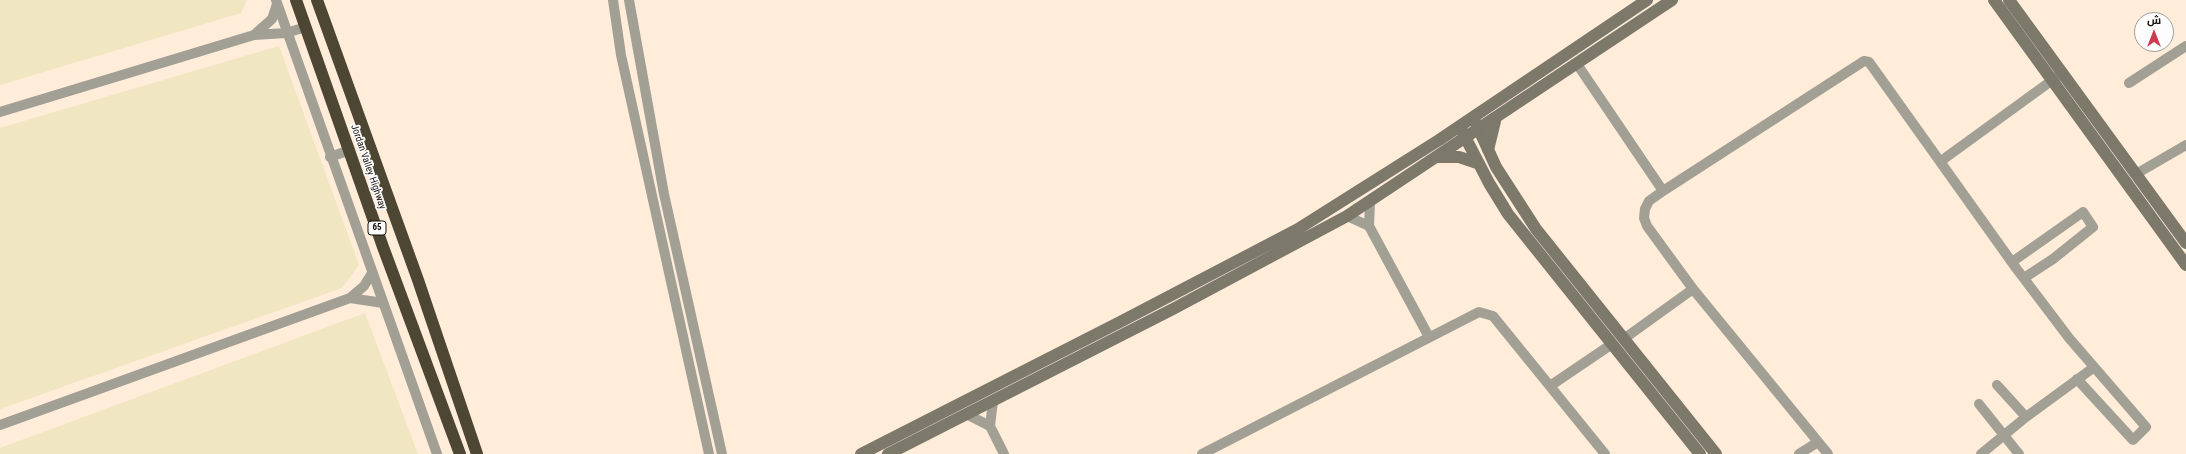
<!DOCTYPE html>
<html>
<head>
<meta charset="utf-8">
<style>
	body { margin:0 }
	#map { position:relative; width:2186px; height:454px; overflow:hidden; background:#ffecd9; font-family:"Roboto Condensed",Cairo,sans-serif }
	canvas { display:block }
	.north { position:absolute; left:2134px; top:12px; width:40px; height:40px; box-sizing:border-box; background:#fdfdfd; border:1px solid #a19e9c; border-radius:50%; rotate:0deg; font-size:11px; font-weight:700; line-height:16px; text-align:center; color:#16100a }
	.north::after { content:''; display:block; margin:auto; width:14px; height:18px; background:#cc3b50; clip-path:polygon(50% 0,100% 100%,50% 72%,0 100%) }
</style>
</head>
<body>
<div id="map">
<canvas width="2186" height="454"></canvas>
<div class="north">ش</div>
</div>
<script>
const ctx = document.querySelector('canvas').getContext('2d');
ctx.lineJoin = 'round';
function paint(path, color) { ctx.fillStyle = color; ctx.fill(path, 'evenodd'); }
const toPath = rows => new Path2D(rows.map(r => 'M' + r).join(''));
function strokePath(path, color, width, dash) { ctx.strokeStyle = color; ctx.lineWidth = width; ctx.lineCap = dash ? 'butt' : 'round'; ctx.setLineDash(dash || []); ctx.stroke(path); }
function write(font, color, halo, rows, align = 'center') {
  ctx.font = font + ' "Roboto Condensed",sans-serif'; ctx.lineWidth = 3.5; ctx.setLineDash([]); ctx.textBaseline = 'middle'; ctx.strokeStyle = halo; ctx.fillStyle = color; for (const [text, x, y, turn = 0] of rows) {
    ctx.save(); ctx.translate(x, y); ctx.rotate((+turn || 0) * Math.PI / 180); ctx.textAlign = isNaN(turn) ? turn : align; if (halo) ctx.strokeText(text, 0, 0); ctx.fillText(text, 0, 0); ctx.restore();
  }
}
paint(toPath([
	[0,0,247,0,241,13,0,85],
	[279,46,359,265,342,288,0,409,0,128],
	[365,313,418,454,0,454,0,448]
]), '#f0e6c1');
strokePath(toPath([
	[276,0,437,454],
	[613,0,621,55,709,454],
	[629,0,664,194,722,454],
	[254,35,272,19,277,4],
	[1577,64,1663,191],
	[2129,83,2186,46],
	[0,112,254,35,286,33,306,27],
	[330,157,350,150],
	[1941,161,2058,76],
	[2136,174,2186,145],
	[1370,202,1369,226,1429,337],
	[1347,216,1369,226],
	[2012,262,2083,212,2093,227,2053,259,2024,278],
	[350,298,383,303],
	[1625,338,1693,289],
	[1997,385,2026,417],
	[1550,386,1612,344],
	[993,401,990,426,1004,454],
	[1979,404,2019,454],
	[966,414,990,426],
	[0,425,350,298,364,286,372,273],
	[1202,454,1479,312,1493,316,1605,454],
	[1799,454,1818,442],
	[1828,454,1693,289,1647,226,1644,218,1645,209,1649,201,1663,191,1864,61,1869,62,2016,268,2069,338,2146,427,2133,440,2077,379],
	[1981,454,2026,417,2093,368]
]), '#a29f95', 10);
strokePath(toPath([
	[1994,0,2186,265],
	[2009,0,2186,243],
	[1476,123,1496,167,1536,229,1716,454],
	[1462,131,1489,183,1508,214,1700,454],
	[1488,150,1496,117],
	[1436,157,1459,157,1477,163],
	[861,454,1120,322,1298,229,1439,140,1647,0],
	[888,454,1173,309,1347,216,1672,0]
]), '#7c786a', 12);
strokePath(toPath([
	[296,0,383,247,460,454],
	[317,0,418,280,477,454]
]), '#4c4632', 12);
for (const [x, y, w] of [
	[377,228,18]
]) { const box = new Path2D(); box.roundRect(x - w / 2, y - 7, w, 14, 3); ctx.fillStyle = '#fdfdfd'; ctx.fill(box); strokePath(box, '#16100a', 1); }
write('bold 9px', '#16100a', null, [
	["65",377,228]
]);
write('10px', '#16100a', '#fdfdfd', [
	["Jordan Valley Highway",368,167,71]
]);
</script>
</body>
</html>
